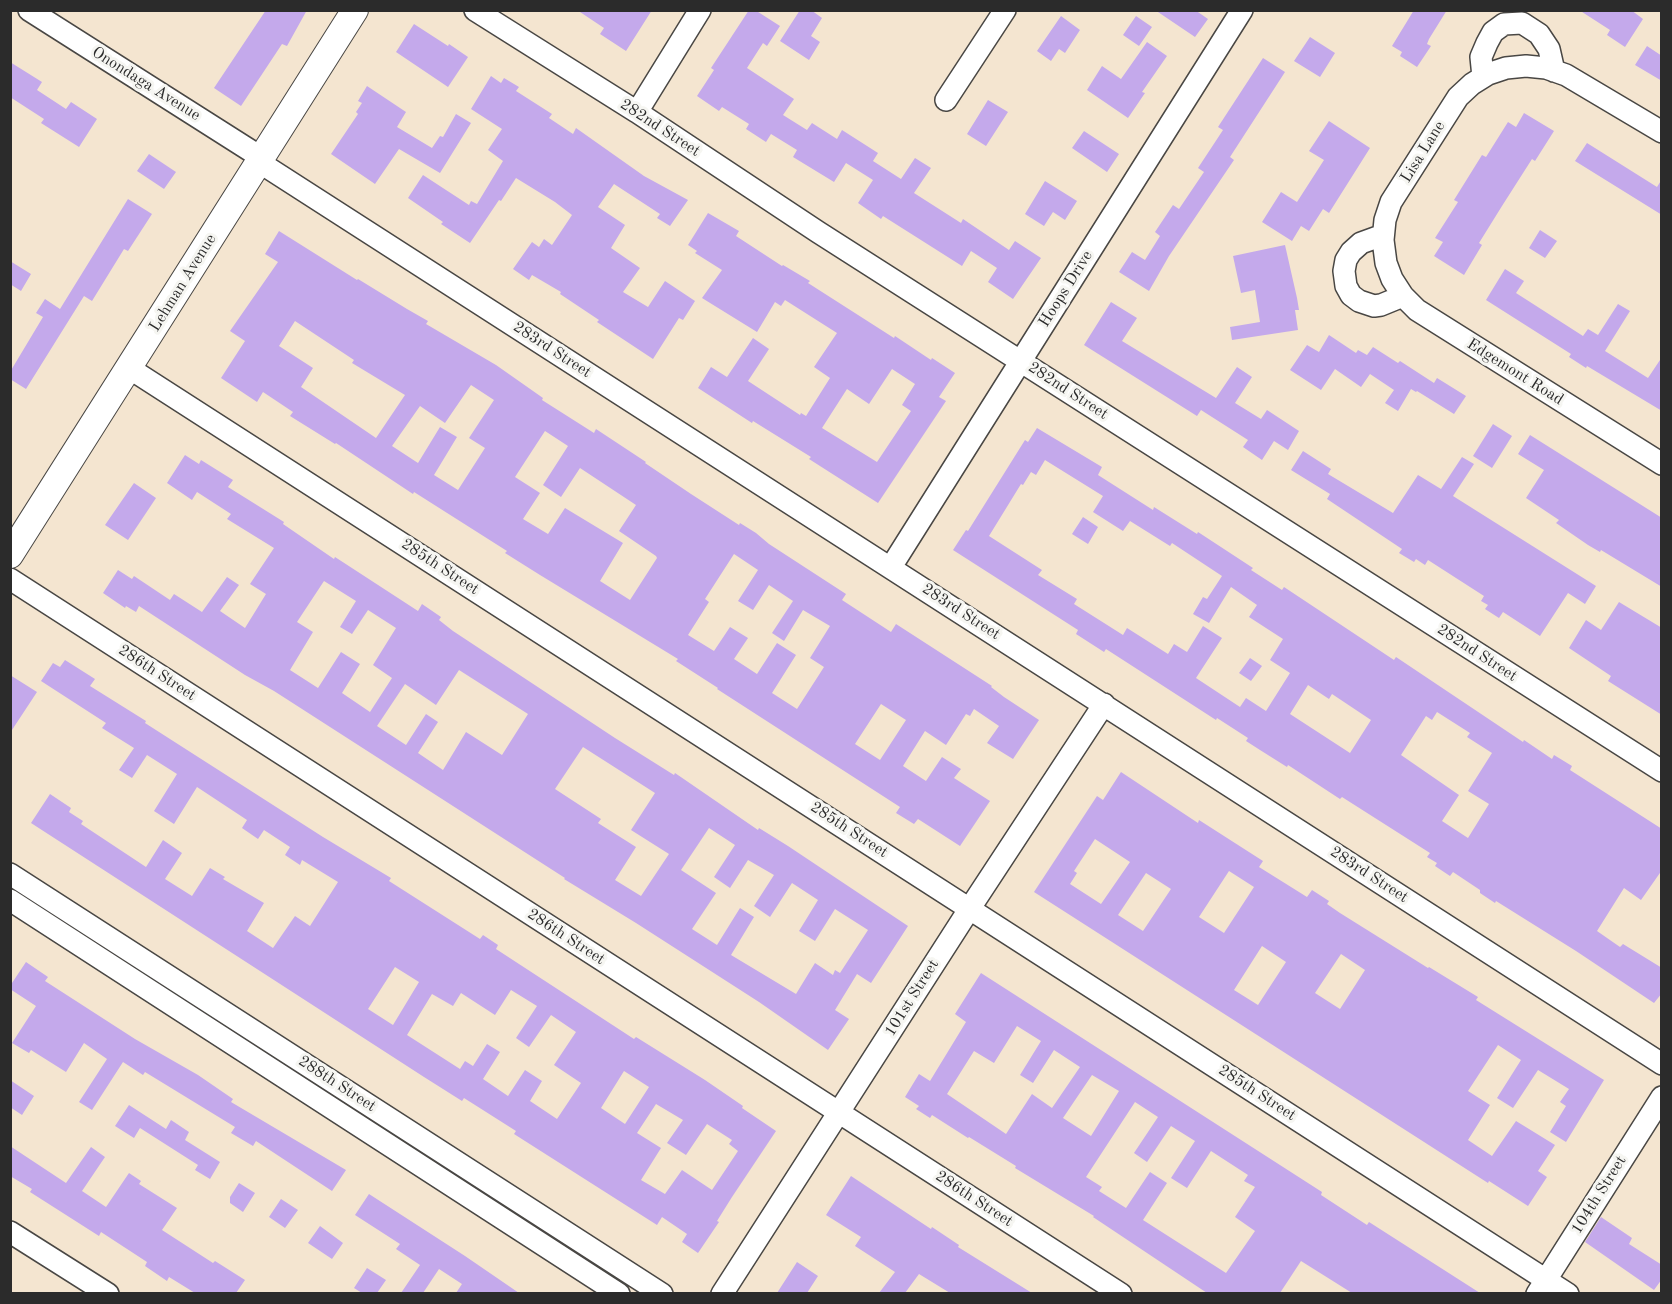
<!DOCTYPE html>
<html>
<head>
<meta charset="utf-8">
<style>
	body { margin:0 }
	#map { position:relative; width:1672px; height:1304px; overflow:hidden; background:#f4e5d0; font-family:"Old Standard TT",serif }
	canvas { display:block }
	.frame { position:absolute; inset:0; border:12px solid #2b2b2b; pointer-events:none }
</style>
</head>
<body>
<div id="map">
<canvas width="1672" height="1304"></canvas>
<div class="frame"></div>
</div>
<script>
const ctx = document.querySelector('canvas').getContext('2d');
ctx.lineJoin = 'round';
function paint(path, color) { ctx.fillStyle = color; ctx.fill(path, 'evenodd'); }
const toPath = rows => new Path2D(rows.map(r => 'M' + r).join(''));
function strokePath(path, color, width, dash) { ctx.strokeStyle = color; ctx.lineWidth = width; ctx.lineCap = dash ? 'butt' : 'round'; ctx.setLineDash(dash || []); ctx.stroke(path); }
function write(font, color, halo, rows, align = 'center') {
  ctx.font = font + ' "Old Standard TT",serif'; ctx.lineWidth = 6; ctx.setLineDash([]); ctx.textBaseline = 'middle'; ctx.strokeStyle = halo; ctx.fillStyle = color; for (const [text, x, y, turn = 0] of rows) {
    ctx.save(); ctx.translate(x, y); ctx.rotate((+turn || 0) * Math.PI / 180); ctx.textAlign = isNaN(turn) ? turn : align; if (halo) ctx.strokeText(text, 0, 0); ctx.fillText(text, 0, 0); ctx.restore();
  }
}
paint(toPath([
	[266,10,307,10,287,46,282,44,241,106,214,88],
	[577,10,652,10,626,51,600,34,604,28],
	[749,10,755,10,780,26,767,46,763,43,747,68,794,99,783,115,807,130,812,123,837,139,842,130,878,153,873,161,901,179,915,158,931,168,914,193,961,223,963,219,1009,250,1015,241,1041,258,1013,299,988,282,997,268,971,251,962,266,883,216,881,219,858,203,873,180,846,163,834,182,793,157,797,150,771,134,766,142,746,129,749,124,722,107,719,111,697,96,714,70,711,68],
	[800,10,811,10,822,18,811,36,820,42,809,60,780,41],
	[1155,10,1195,10,1208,19,1195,37],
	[1414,10,1447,10,1429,39,1427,44,1431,46,1417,67,1400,56,1402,52,1392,46],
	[1579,10,1631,10,1643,19,1625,47,1607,35,1610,30],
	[1061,16,1080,30,1065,53,1059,49,1051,61,1037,51],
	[1136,16,1152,27,1139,46,1123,35],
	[414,24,448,46,449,44,468,57,448,87,396,52],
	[1310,37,1335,53,1320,77,1294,61],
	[1147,42,1167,56,1142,92,1145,93,1128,118,1087,90,1102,66,1121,79],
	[1647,46,1662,56,1662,81,1635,65],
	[1263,58,1285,72,1230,157,1234,160,1169,256,1149,291,1119,272,1132,252,1145,260,1160,236,1155,232,1173,205,1179,209,1204,172,1198,168,1223,130,1218,127],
	[10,62,42,82,37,90,66,109,71,102,97,119,79,147,41,123,44,119,10,97],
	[491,76,501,83,504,78,519,87,516,91,552,114,549,118,573,134,576,128,644,176,688,200,670,226,657,218,660,214,614,184,598,207,625,225,611,248,640,268,623,292,648,307,665,281,695,301,683,320,679,318,653,359,597,322,599,320,560,294,561,292,532,275,529,280,513,269,532,242,539,247,544,239,552,245,572,215,555,202,516,178,501,201,499,200,470,243,441,224,443,222,408,198,423,175,469,205,471,201,477,204,503,161,488,150,502,129,471,109],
	[367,86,406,112,397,127,432,148,440,136,443,137,456,114,471,123,440,173,399,149,375,184,331,154,358,114,356,112,362,103,358,101],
	[988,100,1008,112,986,146,967,134],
	[1524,113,1554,131,1535,161,1532,159,1502,206,1479,243,1482,245,1464,275,1434,256,1443,242,1435,238,1458,202,1454,200,1482,155,1486,157,1508,122,1516,127],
	[1329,121,1370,148,1329,213,1323,209,1309,231,1301,226,1292,241,1262,222,1281,192,1297,202,1324,160,1309,151],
	[1084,131,1119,154,1107,172,1072,148],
	[1587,143,1657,187,1662,179,1662,215,1575,161],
	[149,154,176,172,164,189,137,171],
	[1045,181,1077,201,1065,220,1053,212,1044,226,1025,214],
	[128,199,152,214,128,251,124,249,92,301,84,296,26,389,10,379,10,372,43,317,36,313,45,299,60,309],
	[708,213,739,231,736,236,782,266,783,265,810,281,808,283,894,338,895,336,931,360,932,358,955,373,939,397,946,401,878,503,809,459,811,457,753,421,752,423,698,388,711,367,727,377,753,338,769,349,748,381,800,415,801,413,806,416,830,378,814,367,837,333,785,300,781,306,775,302,757,332,702,298,722,270,695,253,697,251,688,245],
	[892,369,915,384,902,405,911,411,877,462,822,428,847,389,869,404],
	[1540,230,1557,241,1545,258,1529,248],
	[279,231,357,280,358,279,407,309,428,321,426,324,496,365,543,398,542,400,594,433,596,429,646,462,645,463,691,494,739,525,740,523,756,533,769,544,846,594,842,600,891,632,896,624,992,686,991,687,1004,697,1039,720,1013,759,987,743,999,726,974,709,970,716,966,714,946,745,925,731,903,766,926,781,942,757,961,769,954,778,990,801,960,846,918,819,914,824,896,813,900,807,717,689,718,688,676,661,678,659,540,575,505,553,507,551,414,492,413,494,336,443,335,444,290,416,293,412,263,392,257,402,221,378,245,341,230,331,278,262,265,254],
	[295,321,354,360,352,363,405,395,376,438,301,387,313,368,279,346],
	[471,385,494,400,469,438,485,448,458,490,434,475,457,437,440,427,418,463,392,446,420,406,445,423],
	[545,431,568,446,543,485,561,497,580,468,636,505,619,531,656,556,657,558,630,600,600,581,623,543,565,508,548,534,523,519,540,493,515,477],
	[734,554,758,570,738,601,753,610,769,585,793,601,772,633,784,641,803,610,830,626,810,658,824,667,797,709,772,693,796,655,777,643,757,674,734,659,748,638,730,627,714,651,688,635,709,602,705,599],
	[881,704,906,720,880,760,855,744],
	[1285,245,1297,298,1299,310,1295,310,1298,330,1232,340,1230,327,1260,322,1255,290,1241,293,1233,256],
	[10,261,31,274,21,291,10,284],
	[1505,269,1524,281,1516,293,1583,336,1588,329,1598,335,1618,304,1630,311,1605,351,1648,378,1662,357,1662,411,1587,366,1586,368,1569,357,1571,354,1486,300],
	[1111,302,1137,318,1122,341,1216,398,1237,367,1252,377,1235,403,1261,419,1267,410,1299,431,1288,450,1274,441,1262,460,1243,447,1248,440,1201,410,1197,416,1084,345],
	[1329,335,1356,353,1358,350,1367,355,1373,347,1398,363,1400,361,1434,383,1437,378,1466,396,1454,414,1417,391,1416,392,1411,389,1398,411,1385,403,1394,390,1370,374,1361,387,1335,369,1321,390,1290,370,1307,345,1319,352],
	[1493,424,1512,436,1492,468,1473,456],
	[1037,428,1102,467,1098,475,1153,510,1154,507,1197,534,1198,532,1253,568,1251,570,1282,590,1284,587,1394,660,1396,657,1523,742,1524,740,1552,759,1554,755,1572,766,1570,770,1662,829,1662,870,1641,900,1624,888,1597,931,1620,947,1623,944,1662,968,1662,993,1654,1003,1576,951,1496,901,1495,903,1480,893,1480,890,1453,872,1450,876,1435,866,1437,863,1427,857,1430,853,1342,797,1340,799,1288,765,1287,767,1260,750,1246,741,1248,738,1217,718,1216,720,1106,649,1104,652,1076,634,1078,630,953,550,966,530,968,531,1025,440,1028,442],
	[1045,460,1103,496,1093,512,1123,531,1130,521,1170,546,1172,543,1222,576,1207,599,1203,597,1193,614,1209,623,1231,587,1257,605,1249,617,1283,639,1270,660,1290,673,1266,711,1246,698,1240,707,1196,678,1222,638,1203,626,1187,652,1174,644,1168,654,1127,628,1123,635,1074,604,1077,599,1038,575,1042,570,989,536,1021,484,1023,485,1031,472,1036,475],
	[1308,685,1329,699,1332,694,1371,720,1350,753,1290,714],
	[1437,712,1470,733,1467,737,1492,753,1468,791,1489,804,1468,838,1442,821,1459,795,1401,755,1426,716,1432,720],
	[1530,435,1662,518,1662,587,1601,550,1600,552,1588,545,1556,523,1559,520,1526,498,1544,470,1518,454],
	[1303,451,1331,469,1328,474,1393,513,1418,475,1441,489,1462,457,1474,464,1453,496,1596,586,1585,604,1568,593,1540,636,1503,612,1499,618,1485,609,1488,605,1481,601,1484,596,1428,560,1425,565,1416,559,1414,562,1399,553,1402,549,1327,499,1330,494,1291,470],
	[185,455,199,464,201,460,233,480,228,487,284,522,283,524,334,559,335,557,418,611,422,604,441,617,439,620,453,631,615,738,674,775,675,773,758,830,759,828,788,846,908,926,871,983,857,974,835,1010,849,1019,828,1050,759,1002,636,923,564,879,565,878,274,691,245,675,139,606,136,612,126,606,125,608,103,593,118,570,132,579,134,576,170,600,174,594,202,612,227,577,239,585,220,611,245,628,266,594,250,584,274,548,227,519,231,514,197,492,192,500,167,483],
	[324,581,356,601,340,627,352,634,368,610,396,628,373,665,392,678,370,712,342,693,360,664,341,652,318,688,290,670,313,632,297,622],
	[459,670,528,714,502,755,466,732,443,770,418,753,438,722,426,714,406,745,377,726,405,684,436,705],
	[583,747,655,793,631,830,669,854,641,896,615,880,636,847,598,823,601,819,555,789],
	[709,828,735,845,714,877,730,888,748,860,774,875,754,906,770,917,792,883,818,900,799,931,815,941,835,909,868,930,840,973,835,970,833,975,815,963,796,994,731,955,754,917,740,908,717,945,692,929,716,893,681,870],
	[134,483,156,498,128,540,105,525],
	[1083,517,1098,527,1088,544,1072,534],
	[1619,602,1662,628,1662,715,1608,681,1611,676,1569,648,1586,620,1601,630],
	[1250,658,1262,666,1251,681,1239,673],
	[65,660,95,679,90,686,146,721,145,723,323,837,391,878,389,881,480,939,483,935,498,945,496,949,634,1039,636,1037,705,1080,743,1106,742,1108,776,1131,732,1197,717,1221,719,1222,698,1253,682,1242,687,1234,662,1217,657,1225,514,1134,516,1131,464,1098,462,1101,424,1077,31,823,50,794,71,808,69,812,83,821,81,824,146,867,163,840,182,853,165,879,192,896,210,868,225,877,223,879,264,903,247,931,273,948,295,916,310,926,338,882,302,860,300,865,285,855,290,847,264,830,258,839,242,828,247,820,197,787,174,824,154,811,177,774,147,755,132,778,119,770,134,748,102,728,106,723,41,681,53,663,60,667],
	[395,967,419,982,393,1025,368,1009],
	[511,990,537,1006,516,1038,529,1047,551,1015,576,1032,554,1065,581,1083,557,1119,530,1101,542,1081,525,1070,508,1096,483,1079,500,1052,487,1044,473,1066,465,1061,460,1069,407,1035,432,994,453,1006,461,993,495,1015],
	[624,1071,649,1087,625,1124,601,1108],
	[656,1104,683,1120,667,1143,686,1155,707,1124,732,1140,729,1144,738,1151,712,1190,682,1170,665,1194,641,1180,661,1148,637,1133],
	[10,675,37,692,10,733],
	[1121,772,1198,823,1199,820,1263,861,1259,867,1307,897,1312,890,1329,901,1327,904,1340,913,1428,968,1429,967,1478,997,1476,1000,1604,1080,1566,1142,1550,1132,1566,1106,1560,1102,1569,1089,1538,1070,1513,1108,1497,1098,1521,1060,1498,1045,1468,1091,1490,1105,1468,1140,1492,1156,1516,1121,1555,1145,1538,1171,1547,1177,1528,1206,1489,1181,1488,1183,1034,892,1097,796,1103,800],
	[1095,839,1130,862,1101,904,1070,884,1077,873,1074,871],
	[1229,871,1254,887,1224,933,1199,917],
	[1146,873,1171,889,1143,931,1118,915],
	[1262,946,1286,962,1258,1005,1234,990],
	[1341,954,1365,970,1340,1009,1315,993],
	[26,962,48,977,45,981,135,1039,198,1075,233,1099,231,1102,346,1170,332,1191,256,1141,253,1146,231,1133,235,1127,145,1072,143,1075,123,1062,92,1110,79,1102,107,1059,84,1043,66,1072,31,1050,29,1053,12,1043,36,1006,10,989,10,986],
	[981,973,1322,1192,1321,1195,1367,1225,1369,1222,1480,1293,1352,1293,1301,1261,1280,1293,1207,1293,1093,1217,1094,1216,1015,1168,1016,1166,969,1137,968,1138,932,1115,930,1118,916,1109,919,1106,905,1097,919,1074,930,1081,966,1022,955,1014],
	[1017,1026,1041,1041,1020,1075,1033,1083,1054,1050,1080,1067,1052,1108,1032,1094,1006,1134,947,1094,974,1051,994,1063],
	[1092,1075,1119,1091,1091,1136,1063,1118],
	[1135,1102,1158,1117,1134,1153,1147,1162,1171,1126,1195,1141,1171,1178,1187,1188,1211,1151,1248,1175,1244,1181,1255,1187,1235,1217,1255,1231,1226,1273,1143,1220,1167,1183,1150,1172,1126,1208,1099,1191,1102,1187,1086,1177],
	[10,1080,34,1096,22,1115,10,1107],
	[129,1105,166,1129,171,1120,189,1132,185,1140,220,1162,210,1179,195,1170,198,1165,140,1128,134,1138,115,1126],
	[10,1146,66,1183,91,1147,105,1157,82,1191,106,1207,129,1173,141,1181,139,1184,177,1208,162,1230,213,1263,215,1261,245,1280,236,1293,195,1293,169,1277,167,1281,145,1266,147,1262,101,1232,99,1236,30,1192,32,1189,10,1176],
	[851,1176,931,1229,932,1227,959,1245,958,1247,1032,1293,950,1293,919,1274,905,1293,879,1293,895,1272,855,1246,861,1237,826,1215],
	[239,1183,255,1193,243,1212,230,1203,230,1197],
	[369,1194,465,1256,519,1293,456,1293,462,1284,439,1269,423,1293,401,1293,420,1265,396,1249,400,1244,355,1215],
	[281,1199,298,1210,285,1228,269,1217],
	[1601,1217,1632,1238,1629,1244,1662,1265,1662,1279,1654,1290,1585,1242],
	[320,1226,343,1243,332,1259,308,1243],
	[797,1262,818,1276,807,1293,777,1293],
	[367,1268,386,1280,377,1293,362,1293,354,1288]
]), '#c4a9eb');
const minor = toPath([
	[29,10,262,158],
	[475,10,637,112,818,232,1662,771],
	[1483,77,1481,57,1487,43,1493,32,1504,24,1522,23,1539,34,1549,49,1554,71],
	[946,100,1005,10],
	[637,112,700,10],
	[1662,132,1566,75,1546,68,1526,66,1506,68,1488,74,1472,84,1458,97,1391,202,1385,220,1383,240,1386,263,1392,279,1403,296,1417,310,1662,464],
	[259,162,1662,1064],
	[1383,235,1361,243,1351,252,1346,260,1344,271,1346,286,1351,295,1359,301,1374,306,1381,305,1403,296],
	[129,368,1568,1294],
	[891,567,1242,10],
	[10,579,1121,1294],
	[10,874,662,1294],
	[10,900,619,1294],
	[10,1232,108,1294],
	[722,1294,970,908,1104,704],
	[1537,1294,1662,1097]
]);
const tertiary = toPath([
	[10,555,355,10]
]);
strokePath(minor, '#494744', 24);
strokePath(tertiary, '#494744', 28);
strokePath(minor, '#fff', 21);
strokePath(tertiary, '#fff', 26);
write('16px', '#2b2b2b', '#f6f6f2', [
	["Onondaga Avenue",146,84,32],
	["282nd Street",660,128,33],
	["Lisa Lane",1423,152,-58],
	["Lehman Avenue",183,283,-58],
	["Hoops Drive",1066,289,-58],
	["283rd Street",552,350,33],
	["Edgemont Road",1515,372,32],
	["282nd Street",1068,391,33],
	["285th Street",440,567,33],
	["283rd Street",961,612,33],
	["282nd Street",1477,653,33],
	["286th Street",157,673,33],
	["285th Street",849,830,33],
	["283rd Street",1369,875,33],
	["286th Street",566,937,33],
	["101st Street",912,998,-58],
	["288th Street",337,1084,33],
	["285th Street",1257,1093,33],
	["104th Street",1599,1195,-58],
	["286th Street",974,1199,33]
]);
</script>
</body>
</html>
